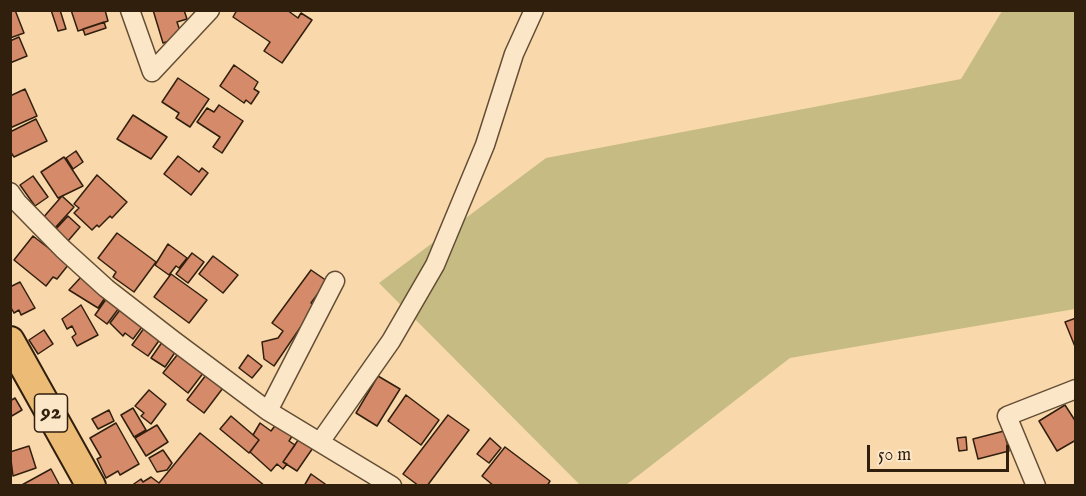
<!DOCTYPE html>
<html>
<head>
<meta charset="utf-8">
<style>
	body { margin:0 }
	#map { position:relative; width:1086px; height:496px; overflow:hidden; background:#f9d9ab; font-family:"IM FELL English",serif }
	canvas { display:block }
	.frame { position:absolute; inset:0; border:12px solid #311f0e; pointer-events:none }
	.scale { position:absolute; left:867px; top:445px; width:142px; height:27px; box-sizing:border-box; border:3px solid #311f0e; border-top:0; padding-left:8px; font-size:18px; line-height:21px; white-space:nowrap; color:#311f0e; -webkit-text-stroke:4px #fbe6c8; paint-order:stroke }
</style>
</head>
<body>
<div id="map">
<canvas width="1086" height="496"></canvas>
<div class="frame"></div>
<div class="scale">50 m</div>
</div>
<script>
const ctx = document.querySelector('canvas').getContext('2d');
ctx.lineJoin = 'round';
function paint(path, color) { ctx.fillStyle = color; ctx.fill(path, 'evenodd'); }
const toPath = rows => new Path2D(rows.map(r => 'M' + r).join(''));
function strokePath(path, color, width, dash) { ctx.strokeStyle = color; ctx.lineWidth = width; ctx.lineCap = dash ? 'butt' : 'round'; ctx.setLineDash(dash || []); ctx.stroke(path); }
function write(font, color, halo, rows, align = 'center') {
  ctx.font = font + ' "IM FELL English",serif'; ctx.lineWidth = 6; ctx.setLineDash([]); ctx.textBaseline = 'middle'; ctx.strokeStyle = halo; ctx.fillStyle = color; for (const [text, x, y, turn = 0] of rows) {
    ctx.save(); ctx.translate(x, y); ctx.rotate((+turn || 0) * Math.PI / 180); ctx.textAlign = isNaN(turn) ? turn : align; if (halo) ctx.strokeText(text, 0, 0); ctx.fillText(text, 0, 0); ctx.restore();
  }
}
paint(toPath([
	[1002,11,1075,11,1075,309,790,358,626,485,580,485,379,283,546,158,961,79]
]), '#c6bc83');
const building = toPath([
	[10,10,15,10,24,33,10,38,10,10],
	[51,10,60,10,66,29,58,31,51,10],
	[71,10,105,10,108,21,78,31,71,10],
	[153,10,184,10,187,19,177,22,182,37,163,43,153,10],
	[237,10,287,10,298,18,301,13,312,20,282,63,264,51,270,42,233,17,237,10],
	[104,22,106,28,85,35,83,29,104,22],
	[19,37,27,56,10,63,10,41,19,37],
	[234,65,258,82,254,89,259,92,251,104,246,100,244,103,220,86,234,65],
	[178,78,209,99,190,127,176,118,179,113,162,102,178,78],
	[25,89,37,116,10,128,10,96,25,89],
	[219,105,243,121,222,153,213,147,220,137,197,122,207,108,214,112,219,105],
	[133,115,167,137,151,159,117,139,133,115],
	[36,119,47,141,14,157,10,151,10,132,36,119],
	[76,151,83,162,73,169,66,158,76,151],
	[178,156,199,172,202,168,208,173,191,195,164,174,178,156],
	[64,157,83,186,58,198,41,172,64,157],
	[97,175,127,202,112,218,110,216,99,227,97,225,92,230,74,213,79,208,74,204,97,175],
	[33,176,48,197,35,206,20,185,33,176],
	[62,196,74,207,54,229,42,219,62,196],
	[68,216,80,227,68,241,55,230,68,216],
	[117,233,156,262,134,292,113,277,116,272,98,258,117,233],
	[33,236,69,264,57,279,53,277,46,286,14,260,33,236],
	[168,244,187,258,179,268,176,266,169,275,155,265,168,244],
	[192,253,204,262,188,283,176,274,192,253],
	[213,256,238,275,223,293,199,274,213,256],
	[311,270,327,281,311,303,315,306,274,366,264,359,262,342,278,338,283,331,272,323,311,270],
	[171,274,207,300,189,323,154,297,171,274],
	[82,276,107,295,98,308,69,290,82,276],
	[20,282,35,308,21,315,19,310,14,313,10,306,10,287,20,282],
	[109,295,122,304,107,324,95,315,109,295],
	[81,305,98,335,77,346,72,337,76,334,72,326,67,329,62,319,81,305],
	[123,306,145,323,133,339,125,333,123,336,110,323,123,306],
	[1076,318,1076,349,1065,322,1076,318],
	[147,324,163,335,148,356,132,345,147,324],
	[44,330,53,344,38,354,29,340,44,330],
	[165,338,178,348,165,367,151,358,165,338],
	[181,350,204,372,188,393,163,373,181,350],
	[248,355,262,366,252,378,239,368,248,355],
	[209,371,226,384,204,413,187,400,209,371],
	[378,376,400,389,377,426,356,413,378,376],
	[149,390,166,404,151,424,141,416,144,413,135,406,149,390],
	[406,395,439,420,421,445,388,421,406,395],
	[15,398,22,410,10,417,10,401,15,398],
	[1065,405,1076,422,1076,440,1057,451,1039,421,1065,405],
	[133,408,146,430,134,437,121,415,133,408],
	[109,410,114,421,98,429,92,419,109,410],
	[448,415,469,430,427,486,419,486,403,474,448,415],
	[231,416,259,440,249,453,220,429,231,416],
	[280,419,296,430,289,441,295,445,283,462,287,464,283,469,277,464,271,471,250,452,259,440,253,435,260,423,271,431,280,419],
	[116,423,139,464,120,475,118,471,106,478,97,459,101,457,90,438,116,423],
	[157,425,168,442,146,456,135,438,157,425],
	[1004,431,1009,451,978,459,973,439,1004,431],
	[200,433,265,486,131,486,141,479,143,482,151,477,159,483,200,433],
	[303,433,317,442,297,471,283,462,303,433],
	[966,437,967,450,959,451,957,438,966,437],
	[490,438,501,448,489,463,477,454,490,438],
	[29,446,36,468,13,476,10,452,29,446],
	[505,447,550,481,547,486,494,486,482,476,505,447],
	[163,450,172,463,167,470,157,472,149,458,163,450],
	[51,469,60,486,20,486,51,469],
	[311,474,328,486,304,486,311,474]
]);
paint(building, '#d58a6a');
strokePath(building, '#311f0e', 1.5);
const street = toPath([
	[130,10,152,72,210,10],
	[10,192,17,202,63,249,106,288,173,340,268,411,392,486],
	[268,411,335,281],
	[320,442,391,341,435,265,485,145,514,54,534,10],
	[1036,486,1007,416,1076,389]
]);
const primary = toPath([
	[10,341,91,486]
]);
strokePath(street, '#634e35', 21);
strokePath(primary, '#311f0e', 32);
strokePath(street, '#fbe6c8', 18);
strokePath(primary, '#ecbc76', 28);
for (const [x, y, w] of [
	[51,413,33]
]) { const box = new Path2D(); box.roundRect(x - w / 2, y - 19, w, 38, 4.5); ctx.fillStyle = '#fbe6c8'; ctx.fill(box); strokePath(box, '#311f0e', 1.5); }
write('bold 22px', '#311f0e', null, [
	["92",51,413]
]);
</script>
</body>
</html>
